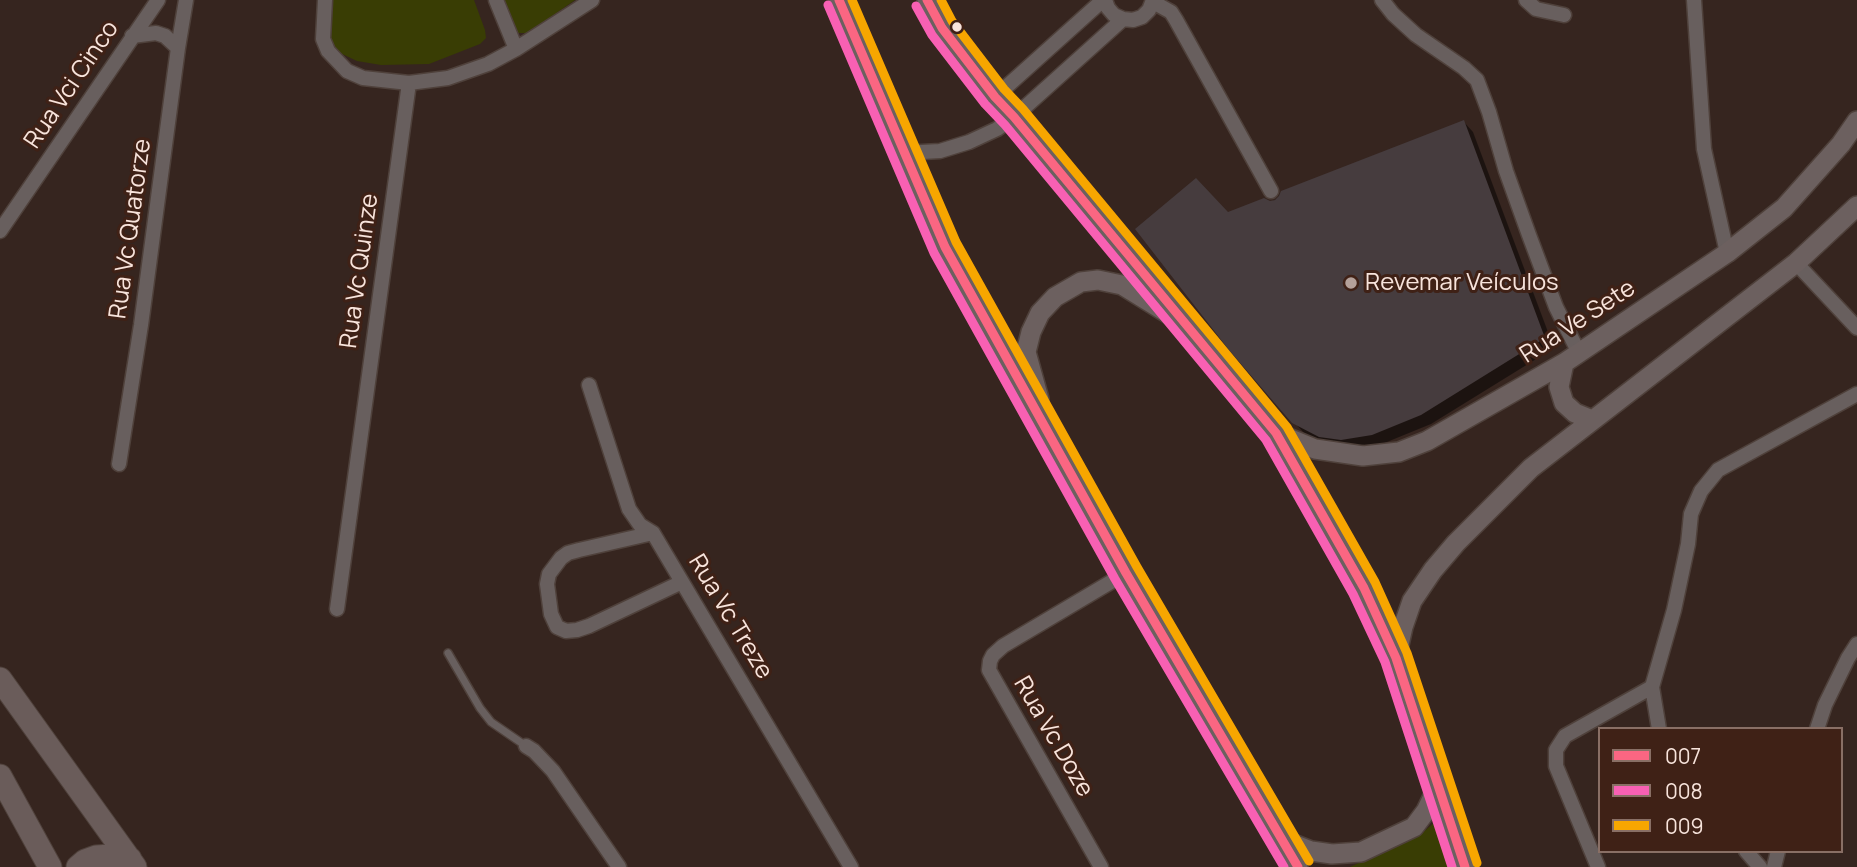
<!DOCTYPE html>
<html>
<head>
<meta charset="utf-8">
<style>
	body { margin:0 }
	#map { position:relative; width:1857px; height:867px; overflow:hidden; background:#36251f; font-family:Manrope,sans-serif }
	canvas { display:block }
	.legend { position:absolute; left:1598px; top:727px; width:245px; height:126px; box-sizing:border-box; background:#3f2116; border:2px solid #896f65; margin:0; padding:9px 12px; list-style:none; font-size:21px; color:#f8e4dc }
	.legend li { display:flex; align-items:center; gap:14px; height:35px }
	.legend b { width:35px; border:2px solid #896f65 }
</style>
</head>
<body>
<div id="map">
<canvas width="1857" height="867"></canvas>
<ul class="legend">
<li><b style="height:9px;background:#fa6682"></b>007</li>
<li><b style="height:9px;background:#f860b3"></b>008</li>
<li><b style="height:9px;background:#f7a600"></b>009</li>
</ul>
</div>
<script>
const ctx = document.querySelector('canvas').getContext('2d');
ctx.lineJoin = 'round';
function paint(path, color) { ctx.fillStyle = color; ctx.fill(path, 'evenodd'); }
const toPath = rows => new Path2D(rows.map(r => 'M' + r).join(''));
function strokePath(path, color, width, dash) { ctx.strokeStyle = color; ctx.lineWidth = width; ctx.lineCap = dash ? 'butt' : 'round'; ctx.setLineDash(dash || []); ctx.stroke(path); }
function write(font, color, halo, rows, align = 'center') {
  ctx.font = font + ' Manrope,sans-serif'; ctx.lineWidth = 6; ctx.setLineDash([]); ctx.textBaseline = 'middle'; ctx.strokeStyle = halo; ctx.fillStyle = color; for (const [text, x, y, turn = 0] of rows) {
    ctx.save(); ctx.translate(x, y); ctx.rotate((+turn || 0) * Math.PI / 180); ctx.textAlign = isNaN(turn) ? turn : align; if (halo) ctx.strokeText(text, 0, 0); ctx.fillText(text, 0, 0); ctx.restore();
  }
}
paint(toPath([
	[330,0,474,0,485,30,486,38,480,44,429,64,381,65,357,61,340,53,330,42,327,25],
	[502,0,575,0,528,33,518,33],
	[1436,821,1449,867,1350,867,1421,834]
]), '#393d04');
paint(toPath([
	[1464,122,1473,132,1554,348,1431,424,1382,444,1352,450,1330,446,1304,433,1294,422,1228,214,1270,202]
]), '#0007');
paint(toPath([
	[1464,120,1545,338,1421,415,1372,435,1341,440,1319,437,1292,423,1229,350,1135,229,1196,178,1228,212,1264,198,1270,201,1275,200,1279,196,1281,191]
]), '#463c3e');
const service = toPath([
	[448,653,480,708,491,722,526,746]
]);
const minor = toPath([
	[325,0,323,39,328,51,347,71,363,78,409,83,448,78,488,64,516,49,592,0],
	[496,0,516,49],
	[1105,0,1108,8,1114,15,1123,19,1133,20,1142,17,1149,10,1153,0],
	[1382,0,1393,14,1416,35,1464,68,1477,80,1489,112,1506,171,1529,235,1556,307,1579,353],
	[1526,0,1536,9,1564,15],
	[1694,0,1704,149,1727,253],
	[1153,2,1171,12,1176,20,1271,191],
	[132,36,156,33,165,36,178,48],
	[995,97,1103,0],
	[904,153,940,151,969,142,997,129,1014,117,1123,19],
	[0,231,158,0],
	[1796,263,1857,328],
	[589,385,629,509,640,525,653,533,851,867],
	[119,464,141,325,178,48,186,0],
	[653,533,579,550,568,553,561,558,549,574,547,584,551,614,557,627,566,631,577,630,589,626,682,582],
	[337,609,409,83],
	[1659,729,1652,687,1674,610,1688,544,1691,514,1701,491,1718,470,1857,394],
	[1817,729,1825,705,1848,658,1857,644],
	[526,746,534,751,553,771,619,867],
	[1746,851,1760,867],
	[1101,867,989,670,990,661,993,655,1003,646,1126,573],
	[1598,867,1556,766,1556,750,1565,736,1652,687],
	[1774,867,1778,851]
]);
const secondary = toPath([
	[839,0,945,247,1126,573,1298,867],
	[927,0,942,28,995,97,1014,117,1276,433,1364,588,1396,658,1465,867],
	[1564,363,1559,387,1564,403,1575,413,1592,420],
	[1039,399,1026,352,1031,332,1040,313,1055,297,1081,282,1098,280,1122,285,1172,316],
	[1276,433,1315,449,1363,456,1399,452,1427,441,1564,363,1727,253,1784,208,1841,144,1857,121],
	[1396,658,1403,627,1412,601,1433,570,1456,543,1531,468,1796,263,1857,206],
	[1283,840,1311,851,1332,854,1361,852,1414,827,1426,811,1439,784]
]);
const trunk = toPath([
	[0,679,135,867],
	[0,776,50,867],
	[78,867,85,861,96,857,111,856,130,859]
]);
strokePath(service, '#4f413b', 10);
strokePath(minor, '#4f413b', 17);
strokePath(secondary, '#4f413b', 22);
strokePath(trunk, '#4f413b', 25);
strokePath(service, '#685f5e', 7);
strokePath(minor, '#685f5e', 14);
strokePath(secondary, '#6c605f', 19);
strokePath(trunk, '#6a5c5a', 23);
strokePath(toPath([
	[839,0,945,247,1126,573,1298,867],
	[927,0,942,28,995,97,1014,117,1276,433,1364,588,1396,658,1465,867]
]), '#fa6682', 9);
strokePath(toPath([
	[828,5,934,253,1115,579,1284,867],
	[916,6,932,35,985,104,1005,125,1266,440,1353,594,1385,662,1452,867]
]), '#f860b3', 9);
strokePath(toPath([
	[852,0,956,242,1137,567,1309,861],
	[941,0,952,21,1004,89,1023,109,1287,427,1375,582,1407,653,1477,863]
]), '#f7a600', 9);
for (const [x, y, r, color] of [
	[957,27,6,"#f8e4dc"],
	[1351,283,7,"#b4a19a"]
]) { const dot = new Path2D(); dot.arc(x, y, r, 0, 2 * Math.PI); ctx.fillStyle = color; ctx.fill(dot); strokePath(dot, '#3f2116', 2.5); }
write('24px', '#f8e4dc', '#3f2116', [
	["Rua Vci Cinco",72,85,-56],
	["Rua Vc Quatorze",131,229,-82],
	["Rua Vc Quinze",360,271,-82],
	["Rua Ve Sete",1578,322,-33],
	["Rua Vc Treze",730,617,59],
	["Rua Vc Doze",1053,737,60]
]);
write('24px', '#f8e4dc', '#3f2116', [
	["Revemar Veículos",1365,283]
], 'left');
</script>
</body>
</html>
